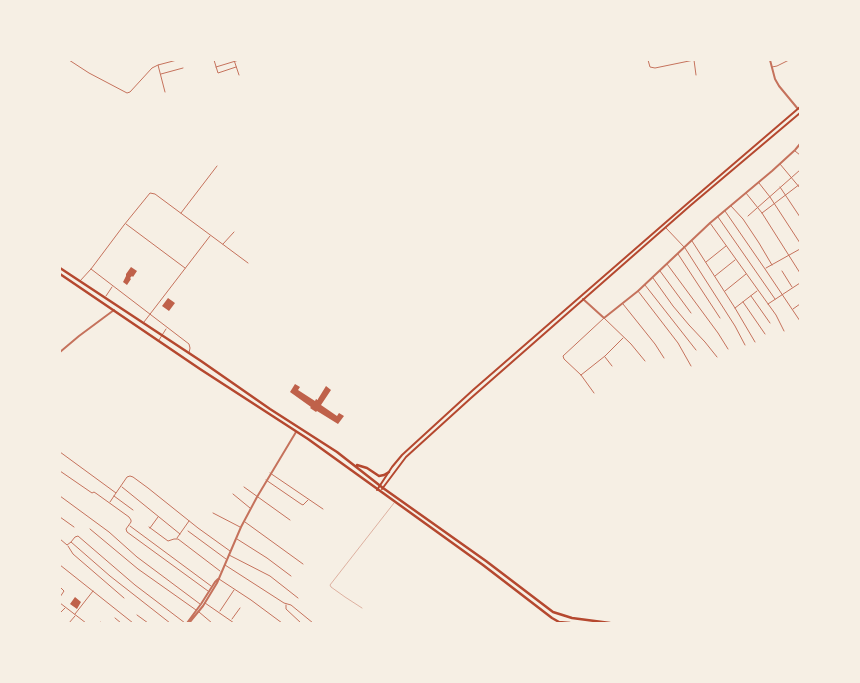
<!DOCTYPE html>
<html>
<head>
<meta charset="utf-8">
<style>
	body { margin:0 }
	#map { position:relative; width:860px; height:683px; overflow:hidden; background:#f6efe4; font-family:"Noto Sans",sans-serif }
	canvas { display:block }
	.frame { position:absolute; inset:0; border:61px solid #f6efe4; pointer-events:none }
</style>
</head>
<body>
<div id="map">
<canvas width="860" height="683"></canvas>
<div class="frame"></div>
</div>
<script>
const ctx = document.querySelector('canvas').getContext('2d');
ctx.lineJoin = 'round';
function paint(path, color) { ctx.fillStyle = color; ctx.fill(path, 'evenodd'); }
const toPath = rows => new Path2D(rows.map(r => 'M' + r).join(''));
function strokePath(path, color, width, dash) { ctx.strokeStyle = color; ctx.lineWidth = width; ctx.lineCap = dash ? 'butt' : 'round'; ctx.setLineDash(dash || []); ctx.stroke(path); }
paint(toPath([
	[131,267,137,271,133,277,132,276,130,278,131,279,127,285,123,282,126,276,126,274],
	[168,298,175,303,169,311,162,306],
	[295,384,300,387,298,390,315,401,316,399,318,400,318,399,326,386,331,390,321,405,337,416,339,413,344,416,338,424,317,411,316,412,310,408,311,407,290,392],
	[75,597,81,602,77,609,70,604]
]), '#bf614a');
strokePath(toPath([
	[362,608,345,597,331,587,330,585,394,503]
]), '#c5725c', 0.5);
strokePath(toPath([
	[69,60,89,73,127,93,130,92,152,68,158,65],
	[214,60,218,73,236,67],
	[234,60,239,75],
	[648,60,650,67,655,68,694,60],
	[694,60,696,75],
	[216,67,239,60],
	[772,67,777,66,789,60],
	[161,74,183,68],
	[165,92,158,65,177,60],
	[795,151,800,155],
	[780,164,800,188],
	[759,183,770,197,800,243],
	[780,187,800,217],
	[746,193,762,213,800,273],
	[731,206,743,219,759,243,772,265],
	[725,211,765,269,800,321],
	[181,213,217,166],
	[762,213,800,184],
	[748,216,800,170],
	[718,217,775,299],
	[710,223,776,315,784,331],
	[126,224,185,268],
	[666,228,685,248,735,326,745,345],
	[692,241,735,308,755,342],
	[223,244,234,232],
	[678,254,720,318],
	[706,262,726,246],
	[667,264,718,333,728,349],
	[766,268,800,249],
	[91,269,189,344,190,348,189,353],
	[660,271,691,313],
	[782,271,792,287],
	[715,276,735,260],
	[653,278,673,306,689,325,705,342,717,357],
	[80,281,91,269,124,225,150,193,155,194,248,263],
	[645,285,696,350],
	[638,291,678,343,691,366],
	[725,291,746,274],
	[106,296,112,287],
	[751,296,770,323],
	[743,302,765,334],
	[623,304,655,344,664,358],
	[768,304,800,283],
	[735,308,757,291],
	[793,309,800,304],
	[144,322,210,236],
	[159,340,166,329],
	[605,357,612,366],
	[581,375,605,356,623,338],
	[594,393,581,375,564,359,563,356,604,318,631,344,645,361],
	[60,452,116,493,127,477,130,476,133,477,148,488,198,528,230,551],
	[60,471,92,493,94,492,97,494,129,517,131,520,131,522,126,529,127,532,208,591],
	[270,473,323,509],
	[266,480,301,504,303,505,308,500],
	[122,487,180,534],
	[244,487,290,520],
	[233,494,250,508],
	[60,496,109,532,137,557,200,604],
	[114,496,133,510],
	[110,502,116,493],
	[213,513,240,527],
	[60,517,74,527],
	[245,522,303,564],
	[130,526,211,586],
	[149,527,168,541,174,539,178,539,220,571],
	[150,528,158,517],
	[90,529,138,569,196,610],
	[188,531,226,559],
	[177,538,189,521],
	[60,539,67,545,71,542,110,576,170,623],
	[237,539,267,558,291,576],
	[71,542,75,537,78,536,135,585,185,623],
	[68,546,73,554,124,598],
	[229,555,270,576,298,598],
	[60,565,133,623],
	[225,565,284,603,291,605,313,623],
	[219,579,251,600,282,623],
	[60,587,64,591,60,597],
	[60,603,86,623],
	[205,603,234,623],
	[286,605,286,609,301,623],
	[220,611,234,590],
	[199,612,212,623],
	[60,613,65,608],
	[75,614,93,591],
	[137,615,148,623],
	[115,618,121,623],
	[232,619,240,608],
	[101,622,102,623],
	[69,623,75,616]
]), '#c5725c', 1);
strokePath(toPath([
	[770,60,775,79,779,86,798,109],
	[583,299,604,318,638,291,710,223,772,171,795,150,800,144],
	[60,352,79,336,114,310],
	[187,623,201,604,215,582,218,579],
	[189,623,203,606,217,583,241,527,257,497,296,432]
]), '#c5725c', 2);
strokePath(toPath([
	[382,489,406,457,471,398,691,205,800,113],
	[377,490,392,467,402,455,473,390,688,203,800,107]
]), '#b5482f', 2);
strokePath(toPath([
	[60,268,201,361,270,409,337,452,383,488,486,561,553,612,572,618,610,623],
	[60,274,200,369,308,439,483,565,552,618,559,622,570,623],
	[357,465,367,468,379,476,384,475,389,472]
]), '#b5482f', 2.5);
</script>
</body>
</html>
